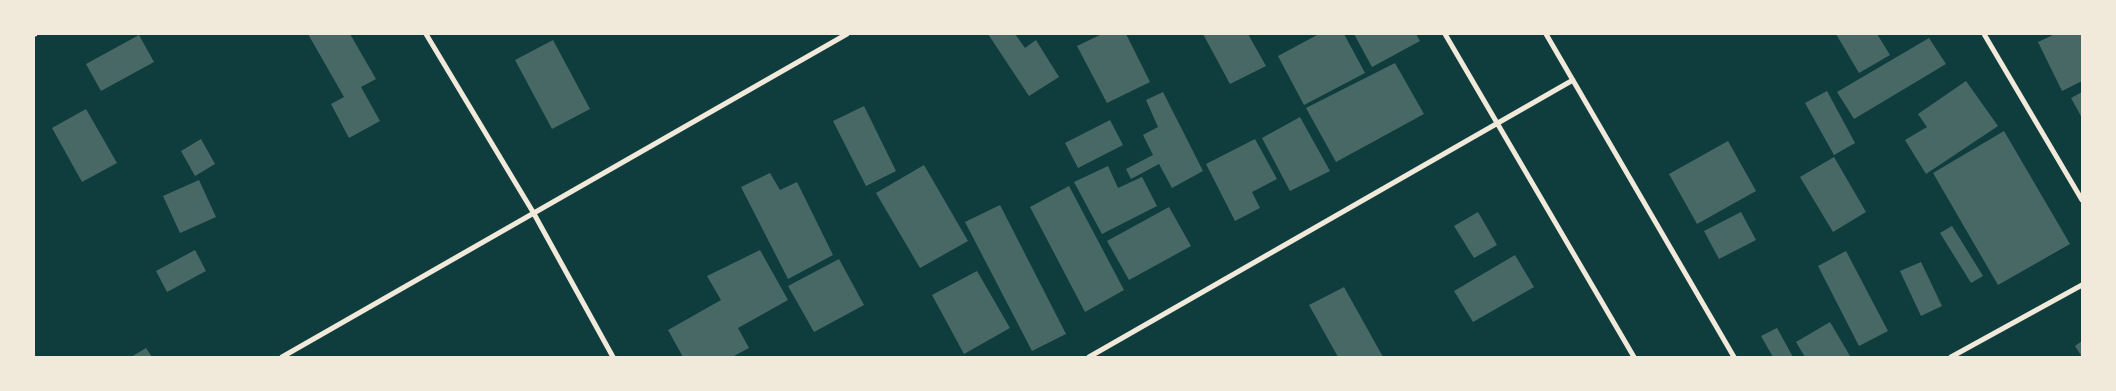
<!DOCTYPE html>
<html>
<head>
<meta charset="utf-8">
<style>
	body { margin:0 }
	#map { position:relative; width:2116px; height:391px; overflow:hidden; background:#0f3d3e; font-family:"Titillium Web",sans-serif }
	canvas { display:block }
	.frame { position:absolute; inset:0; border:35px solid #f1e9da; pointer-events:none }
</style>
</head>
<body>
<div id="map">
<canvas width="2116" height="391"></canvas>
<div class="frame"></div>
</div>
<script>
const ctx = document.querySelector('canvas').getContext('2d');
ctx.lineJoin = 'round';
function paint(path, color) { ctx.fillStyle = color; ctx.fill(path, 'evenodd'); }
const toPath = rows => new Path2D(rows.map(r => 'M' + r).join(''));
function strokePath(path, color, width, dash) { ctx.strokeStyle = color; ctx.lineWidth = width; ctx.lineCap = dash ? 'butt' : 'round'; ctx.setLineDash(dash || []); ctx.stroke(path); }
paint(toPath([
	[308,34,350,34,376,79,361,87,380,121,349,138,331,104,344,97],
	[988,34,1015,34,1025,48,1036,40,1059,77,1029,96],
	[1102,34,1126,34,1150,82,1107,103,1077,46],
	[1203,34,1248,34,1266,66,1230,84],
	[1319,34,1344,34,1365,73,1304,105,1278,56],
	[1354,34,1416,34,1420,41,1372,67],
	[1836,34,1877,34,1890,55,1859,73],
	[2055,34,2082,34,2082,81,2062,91,2038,42],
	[139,35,154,62,101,91,86,64],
	[1929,38,1946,64,1854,119,1837,92],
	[553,40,590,109,552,129,515,60],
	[1395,63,1424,114,1336,162,1306,108],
	[1966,81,1998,126,1926,174,1905,140,1927,127,1918,114],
	[1827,91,1855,143,1834,155,1805,103],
	[1163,92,1203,171,1172,188,1159,164,1131,179,1126,169,1153,155,1143,135,1158,127,1146,100],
	[2082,92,2082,118,2071,98],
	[864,106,896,171,866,186,833,121],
	[86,109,117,163,82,182,52,128],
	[1300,117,1330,171,1290,191,1262,138],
	[1110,120,1123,145,1078,168,1065,143],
	[2004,131,2070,244,1998,285,1933,173],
	[201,139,215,164,195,176,181,151],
	[1255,139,1277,179,1252,192,1260,208,1235,221,1206,164],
	[1728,141,1756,191,1697,224,1669,174],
	[1834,157,1866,212,1833,232,1800,177],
	[924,165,968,241,920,268,876,193],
	[1108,166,1118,188,1142,177,1157,206,1102,234,1074,182],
	[770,173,780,190,797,182,833,255,788,279,741,187],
	[199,180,216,217,180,233,163,196],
	[1069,186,1124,290,1085,312,1030,207],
	[1000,205,1066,334,1032,351,965,222],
	[1169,207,1191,246,1129,280,1107,241],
	[1478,212,1497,245,1474,258,1454,226],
	[1741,212,1756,240,1719,259,1704,231],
	[1952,226,1983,276,1971,283,1940,233],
	[195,250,206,271,167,292,156,271],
	[760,250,788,300,738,328,749,348,732,357,683,357,668,330,721,300,707,276],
	[1846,251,1888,331,1859,346,1818,266],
	[1515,255,1534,287,1473,322,1454,291],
	[839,259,864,305,814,332,788,286],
	[1921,262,1942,306,1921,316,1900,271],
	[977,271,1010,328,964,354,932,295],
	[1344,287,1383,357,1338,357,1309,305],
	[1830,322,1850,356,1805,357,1796,342],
	[1777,328,1793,357,1773,357,1761,336],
	[2082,341,2082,357,2075,346],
	[146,348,152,357,131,357]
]), '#486865');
strokePath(toPath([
	[34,34,35,34],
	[426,34,533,212,613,357],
	[1445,34,1634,357],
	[1546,34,1734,357],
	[1984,34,2082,200],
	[282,357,847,34],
	[1089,357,1573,80],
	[1951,357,2082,285]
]), '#f1e9da', 5);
</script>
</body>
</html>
